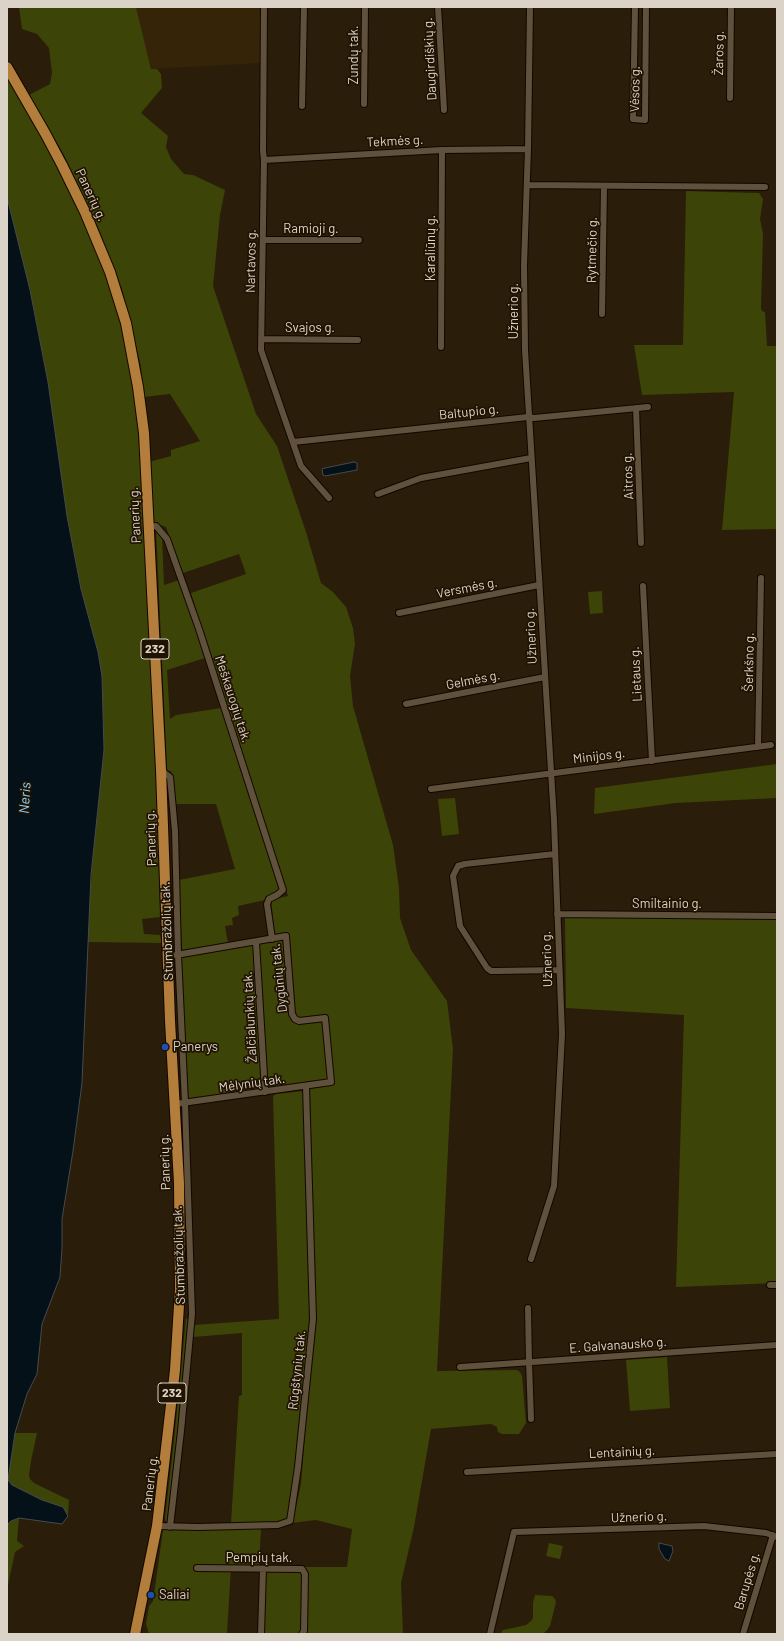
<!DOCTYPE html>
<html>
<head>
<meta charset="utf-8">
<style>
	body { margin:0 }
	#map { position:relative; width:784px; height:1641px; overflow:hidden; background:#2a1d09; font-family:Barlow,sans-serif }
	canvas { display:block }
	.frame { position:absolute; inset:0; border:8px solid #dcd3c8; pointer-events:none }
</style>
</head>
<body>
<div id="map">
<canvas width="784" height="1641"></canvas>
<div class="frame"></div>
</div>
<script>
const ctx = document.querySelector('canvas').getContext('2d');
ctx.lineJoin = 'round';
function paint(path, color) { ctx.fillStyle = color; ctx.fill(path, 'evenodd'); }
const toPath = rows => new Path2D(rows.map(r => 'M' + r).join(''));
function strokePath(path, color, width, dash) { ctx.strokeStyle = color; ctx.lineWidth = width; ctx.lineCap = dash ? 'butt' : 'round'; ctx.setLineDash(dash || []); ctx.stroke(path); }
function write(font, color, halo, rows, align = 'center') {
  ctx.font = font + ' Barlow,sans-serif'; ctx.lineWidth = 3.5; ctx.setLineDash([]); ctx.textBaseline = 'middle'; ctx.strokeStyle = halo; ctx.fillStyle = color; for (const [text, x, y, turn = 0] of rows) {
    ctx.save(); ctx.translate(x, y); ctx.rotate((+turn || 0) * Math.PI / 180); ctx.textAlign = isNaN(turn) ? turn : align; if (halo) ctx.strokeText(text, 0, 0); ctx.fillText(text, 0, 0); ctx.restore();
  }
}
paint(toPath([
	[136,7,262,7,261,63,151,69]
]), '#362409');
paint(toPath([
	[19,7,136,7,151,69,157,69,161,74,162,88,141,113,168,136,166,147,171,159,184,174,193,175,225,190,220,215,213,286,256,414,277,446,306,532,321,583,333,592,346,607,353,628,355,644,350,676,353,706,393,845,399,888,400,918,411,950,447,1001,453,1049,437,1371,517,1370,520,1372,522,1376,526,1423,519,1434,502,1434,498,1432,497,1427,491,1424,431,1429,414,1527,401,1583,403,1634,306,1634,307,1572,305,1567,347,1567,352,1529,316,1520,291,1523,293,1521,301,1484,315,1307,310,1089,333,1084,328,1017,327,1016,299,1018,295,1015,288,933,275,935,271,900,288,896,249,780,191,593,246,574,239,554,183,573,166,527,152,522,149,462,171,456,171,450,200,441,170,394,144,397,141,366,122,289,98,227,64,155,29,95,50,84,52,73,49,48,37,34,22,29],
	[7,74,62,174,87,227,107,275,118,313,136,399,144,526,156,771,160,917,142,919,144,934,160,935,162,943,87,942,94,840,104,750,102,676,98,652,81,589,67,516,48,382,30,290,7,197],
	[686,191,759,193,763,199,760,219,763,234,761,308,762,311,765,312,767,346,777,346,777,529,722,530,734,392,642,395,634,345,683,345],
	[156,529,162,536,164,585,179,580,205,658,167,670,170,719,176,715,221,708,279,889,277,892,266,897,265,900,238,906,239,915,232,918,233,925,225,926,228,943,182,951,179,880,235,869,216,804,175,804,173,779,171,771,167,771],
	[602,591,603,613,590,614,588,592],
	[777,764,777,798,676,803,594,814,595,788],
	[455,798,459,834,442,836,438,799],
	[565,917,777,919,777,1283,676,1287,684,1015,566,1008],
	[281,940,284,945,290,1014,292,1018,323,1020,329,1081,266,1091,258,944,260,942],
	[253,944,263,1091,188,1100,181,958,182,956],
	[304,1091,310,1326,289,1517,283,1522,231,1523,239,1396,242,1395,242,1333,193,1337,193,1325,279,1319,273,1096,276,1094],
	[186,1318,189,1320,168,1522,166,1522,165,1518,174,1440],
	[667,1357,670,1408,630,1411,626,1360],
	[15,1433,37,1433,31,1461,29,1475,30,1479,34,1483,69,1500,68,1516,63,1507,42,1500,12,1485,8,1480],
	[19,1518,17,1541,24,1546,15,1552,7,1590,7,1525,11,1521],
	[261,1528,259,1566,231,1567,227,1634,149,1634,146,1624,149,1606,153,1601,163,1530],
	[549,1543,563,1546,560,1559,546,1556],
	[301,1570,303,1574,301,1633,300,1634,263,1634,264,1573,267,1571],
	[535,1595,552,1596,555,1599,556,1602,550,1626,547,1630,543,1634,500,1634,503,1630,526,1625,531,1621,533,1618,533,1603]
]), '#3d4407');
const water = toPath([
	[7,197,30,290,48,382,67,516,81,589,98,652,102,676,104,750,91,875,82,1083,73,1151,62,1219,62,1248,60,1277,42,1324,37,1374,27,1394,15,1433,8,1480,12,1485,42,1500,63,1507,68,1516,62,1524,19,1518,11,1521,7,1525,7,197],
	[354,462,357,463,357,470,325,476,323,475,322,469,325,468,354,462],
	[659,1543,672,1546,673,1551,669,1561,665,1559,659,1549,659,1543]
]);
paint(water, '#051119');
strokePath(water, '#464b4e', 1);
const street = toPath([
	[264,7,263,151,264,160,261,350,301,466,329,498],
	[438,7,444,110],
	[530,7,528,149,524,265,525,350,554,820,562,1034,554,1186,531,1259],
	[635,7,633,119,645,120,646,7],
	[730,98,731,7],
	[364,104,365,7],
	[302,106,304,7],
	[264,160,442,150,528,149],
	[527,185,765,187],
	[263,240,359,240],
	[602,314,604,186],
	[261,339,358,340],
	[441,347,442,150],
	[636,408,641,543],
	[293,442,528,417,534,418,648,407],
	[378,494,421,478,531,458],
	[149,527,156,526,167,539,199,629,283,890,277,895,269,899,267,904,272,939],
	[643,586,652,761],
	[399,613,539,585],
	[406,704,545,677],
	[758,747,761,578],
	[161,770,170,777,175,831,178,954,185,1103,192,1314,181,1431,170,1527],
	[431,789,771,745],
	[555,854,465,864,458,866,453,876,460,926,487,968,491,971,496,971,558,970],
	[557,914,777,916],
	[256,942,265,1092],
	[175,1104,331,1082,325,1018,299,1021,295,1019,292,1014,286,936,176,955],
	[770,1285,777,1285],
	[528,1308,529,1362,531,1419],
	[460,1367,777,1345],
	[467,1472,777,1454],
	[157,1526,198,1527,278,1525,290,1521,298,1467,313,1319,306,1087],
	[197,1568,302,1569,305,1574,304,1631,302,1634],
	[261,1634,263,1569],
	[490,1634,514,1532,704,1526,766,1533,777,1537],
	[743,1634,773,1535]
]);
const primary = toPath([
	[7,67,45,133,62,165,85,212,110,272,126,323,138,387,144,433,161,770,170,1021,179,1183,180,1289,175,1370,157,1526,135,1634]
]);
strokePath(street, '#120700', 8);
strokePath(primary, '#120700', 12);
strokePath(street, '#60513c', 6);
strokePath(primary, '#b37d3b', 10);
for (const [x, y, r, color] of [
	[165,1047,4,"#1a4fb4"],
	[151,1595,4,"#1a4fb4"]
]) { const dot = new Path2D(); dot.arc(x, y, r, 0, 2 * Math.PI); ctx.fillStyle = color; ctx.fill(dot); strokePath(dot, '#201302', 1.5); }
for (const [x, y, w] of [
	[155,649,28],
	[172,1393,28]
]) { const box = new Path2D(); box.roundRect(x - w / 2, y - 10, w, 20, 3); ctx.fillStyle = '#201302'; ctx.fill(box); strokePath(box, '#dcd3c8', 1); }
write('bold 12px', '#dcd3c8', null, [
	["232",155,649],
	["232",172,1393]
]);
write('13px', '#dcd3c8', '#201302', [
	["Žaros g.",719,53,-89],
	["Zundų tak.",354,55,-90],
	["Daugirdiškių g.",430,59,-93],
	["Vėsos g.",635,89,-89],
	["Tekmės g.",395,141,-3],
	["Panerių g.",91,195,65],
	["Ramioji g.",311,229],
	["Karaliūnų g.",431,248,-90],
	["Rytmečio g.",592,250,-89],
	["Nartavos g.",251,261,-89],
	["Užnerio g.",514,311,-90],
	["Svajos g.",310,328],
	["Baltupio g.",469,412,-6],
	["Aitros g.",628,476,-92],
	["Panerių g.",135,515,-93],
	["Versmės g.",467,588,-11],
	["Užnerio g.",531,636,-93],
	["Šerkšno g.",749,662,-89],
	["Lietaus g.",636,674,-93],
	["Gelmės g.",473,680,-11],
	["Meškauogių tak.",233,699,72],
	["Minijos g.",599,756,-7],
	["Panerių g.",151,838,-92],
	["Smiltainio g.",667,904],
	["Stumbražolių tak.",167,931,-92],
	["Užnerio g.",547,959,-92],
	["Dygūnių tak.",279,978,-96],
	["Žalčialunkių tak.",250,1017,-93],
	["Mėlynių tak.",252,1083,-8],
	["Panerių g.",165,1162,-92],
	["Stumbražolių tak.",179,1255,-92],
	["E. Galvanausko g.",618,1345,-4],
	["Rūgštynių tak.",297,1370,-84],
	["Lentainių g.",622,1452,-3],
	["Panerių g.",150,1483,-83],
	["Užnerio g.",639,1517,-2],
	["Pempių tak.",259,1558],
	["Barupės g.",747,1581,-73]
]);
write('13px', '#dcd3c8', '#201302', [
	["Panerys",173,1047],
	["Saliai",159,1595]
], 'left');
write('italic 14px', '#8bcffe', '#201302', [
	["Neris",25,798,-87]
]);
</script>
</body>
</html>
